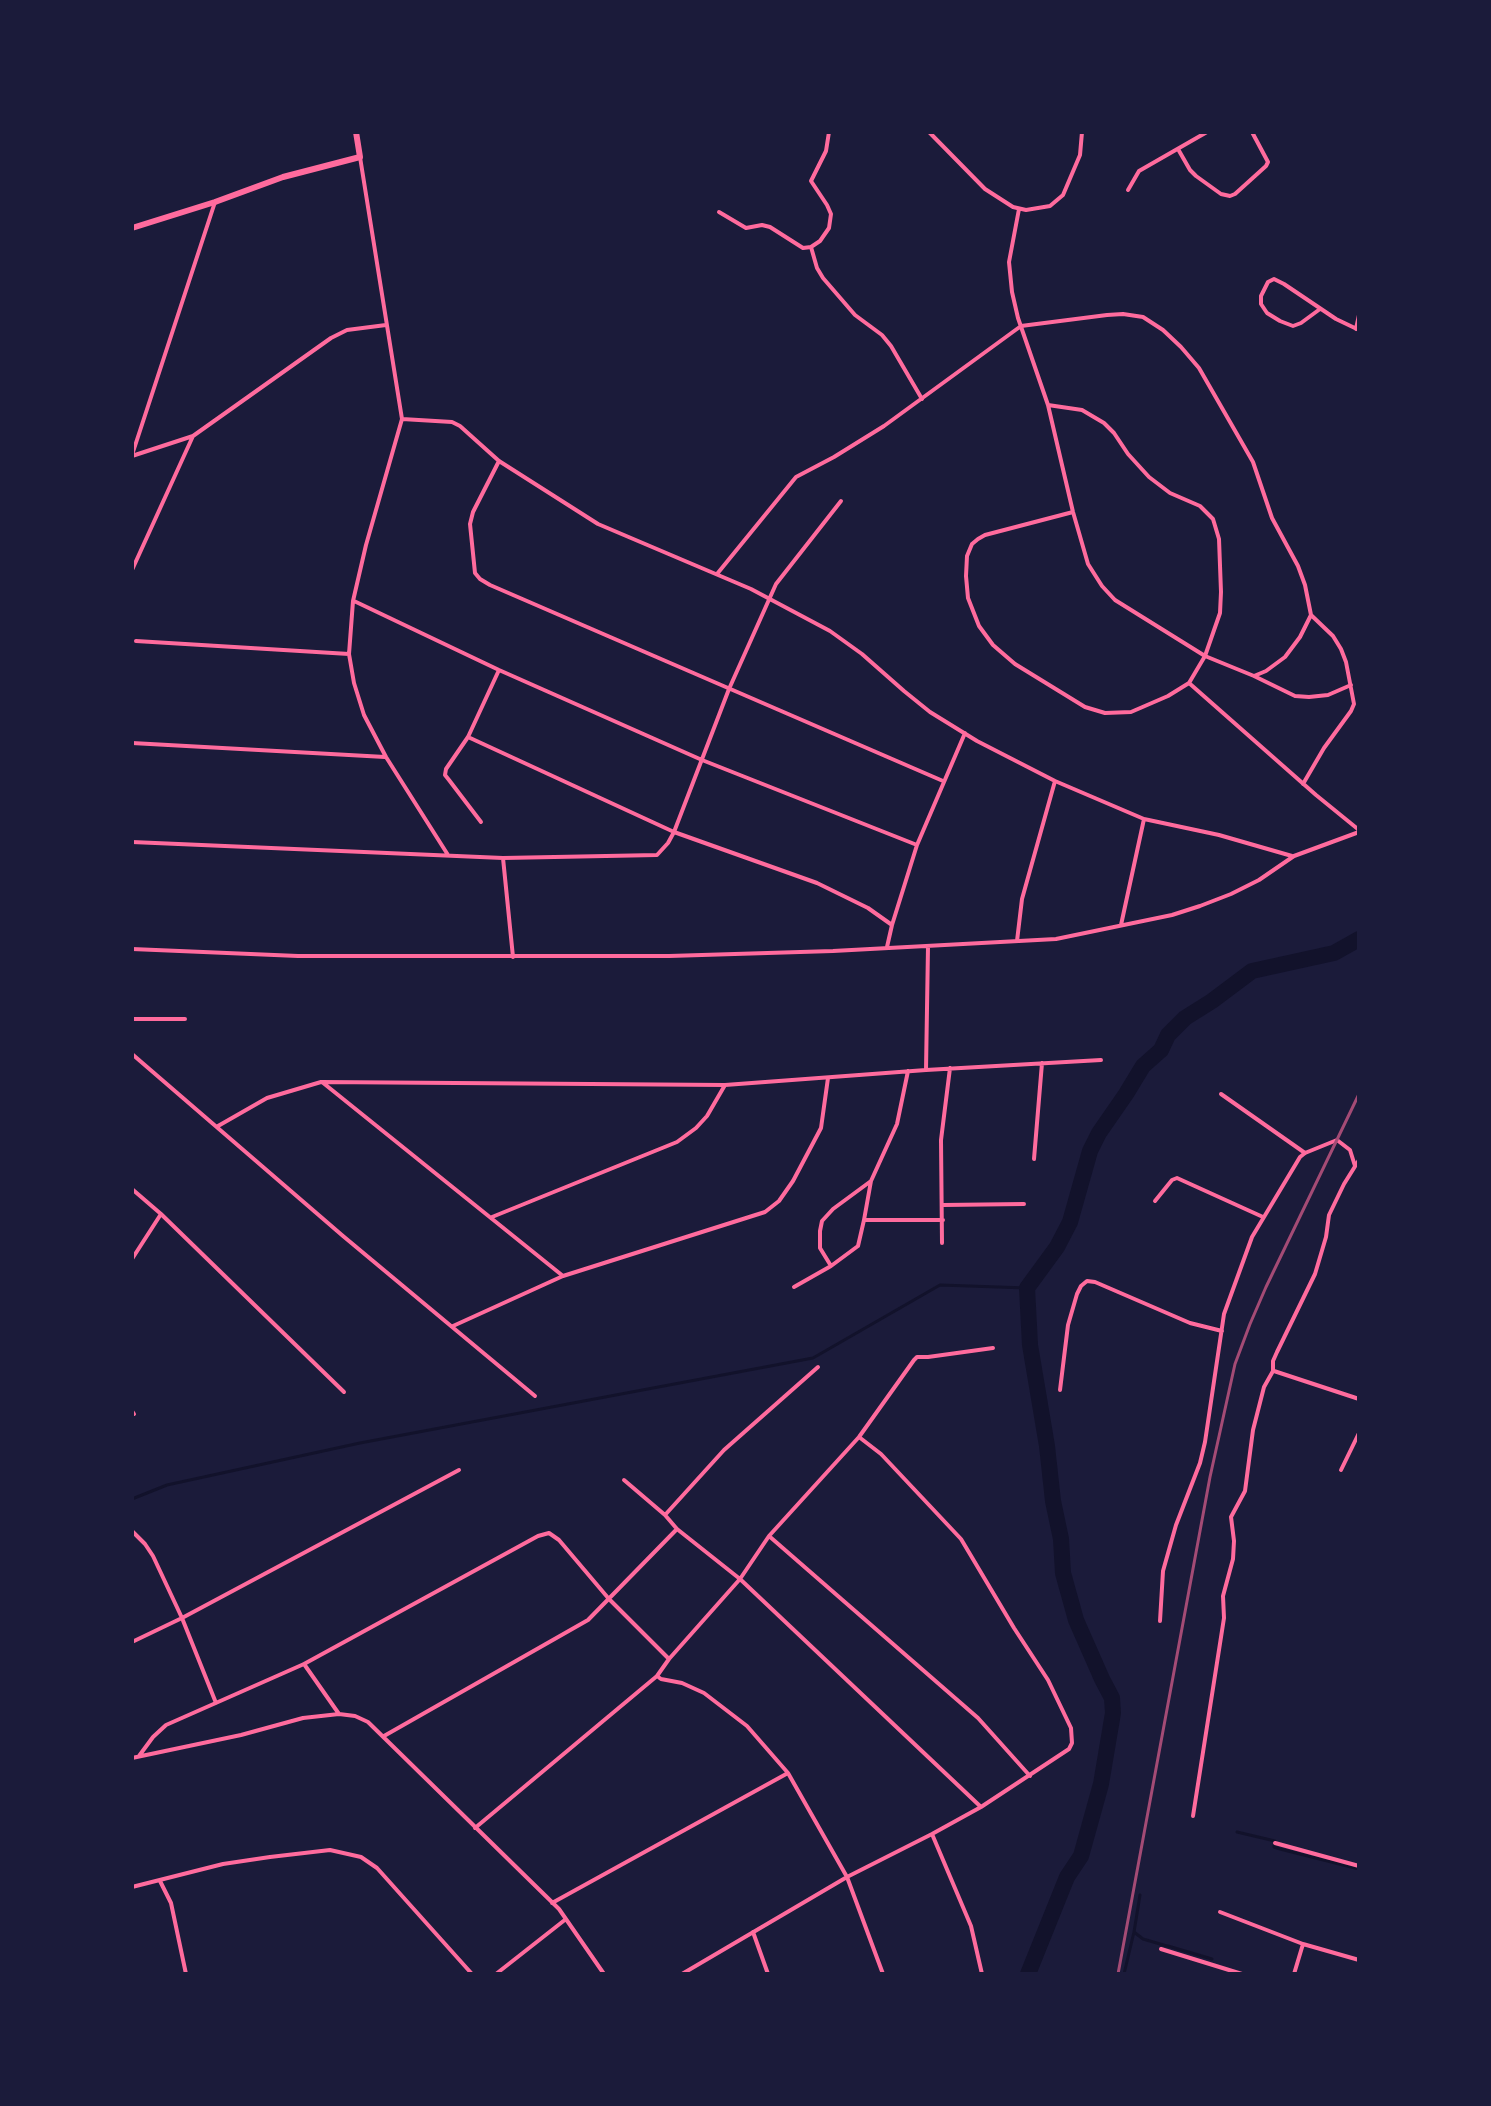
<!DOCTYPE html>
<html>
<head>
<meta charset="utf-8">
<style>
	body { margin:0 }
	#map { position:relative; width:1491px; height:2106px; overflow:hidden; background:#1b1b3a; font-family:"Roboto Condensed",sans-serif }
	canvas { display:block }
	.frame { position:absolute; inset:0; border:134px solid #1b1b3a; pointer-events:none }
</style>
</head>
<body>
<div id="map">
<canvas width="1491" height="2106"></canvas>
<div class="frame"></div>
</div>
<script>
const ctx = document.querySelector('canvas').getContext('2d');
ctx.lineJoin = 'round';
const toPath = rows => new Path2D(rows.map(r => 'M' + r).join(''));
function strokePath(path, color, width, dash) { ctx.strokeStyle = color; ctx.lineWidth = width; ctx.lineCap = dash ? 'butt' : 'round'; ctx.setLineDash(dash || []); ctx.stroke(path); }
strokePath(toPath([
	[132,1499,167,1485,360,1443,813,1358,940,1285,1027,1288],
	[1237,1832,1275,1841,1274,1847,1280,1849,1359,1869],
	[1134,1932,1143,1939,1167,1946],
	[1168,1946,1212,1959],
	[1124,1974,1134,1932,1140,1895]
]), '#12122b', 3);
strokePath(toPath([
	[1028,1974,1067,1877,1081,1856,1101,1784,1113,1713,1112,1698,1102,1679,1076,1620,1063,1573,1061,1539,1053,1501,1047,1446,1030,1345,1027,1288,1057,1247,1070,1222,1090,1151,1099,1133,1126,1094,1143,1066,1161,1050,1168,1035,1185,1018,1212,1001,1252,971,1334,953,1359,939]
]), '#12122b', 16);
strokePath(toPath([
	[929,132,985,189,1013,207,1026,210,1050,206,1063,195,1080,155,1082,132],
	[1178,149,1190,170,1196,176,1221,194,1230,196,1235,194,1266,166,1268,162,1252,132],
	[360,157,402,419,366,545,353,601,349,654,354,683,364,715,386,757,448,855],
	[1128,190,1139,171,1207,132],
	[1019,209,1009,262,1012,292,1018,318,1048,405,1073,512,1088,564,1102,586,1115,600,1205,656,1254,676,1295,696,1309,697,1328,695,1351,685],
	[719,212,746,228,762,225,770,227,803,248,811,247,820,241,829,228,831,214,827,205,811,181,826,151,829,132],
	[811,247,817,268,823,278,855,315,882,335,891,346,922,399],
	[1320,309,1301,323,1293,326,1280,321,1267,313,1261,304,1261,296,1268,282,1274,279,1284,284,1336,319,1359,330],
	[1356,329,1359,315],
	[1048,405,1082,410,1104,423,1114,433,1128,454,1149,477,1170,493,1200,506,1213,519,1219,539,1221,592,1220,613,1205,656,1189,683,1168,696,1131,712,1105,713,1085,707,1015,664,993,645,979,626,968,598,966,576,967,556,972,544,978,539,985,535,1073,512],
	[402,419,452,422,460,426,499,461,598,524,751,589,830,631,862,654,904,691,930,712,977,741,1055,781,1144,819,1219,835,1292,856],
	[132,455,215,202],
	[132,456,193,436,331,338,347,330,386,325],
	[499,461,473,512,470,524,475,573,480,579,490,585,943,781],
	[132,570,193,436],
	[717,574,796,477,834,457,884,426,1021,326,1107,315,1123,314,1143,317,1163,330,1181,347,1199,368,1253,462,1272,518,1298,566,1305,585,1311,615,1300,637,1285,657,1266,671,1254,676],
	[354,601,499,670,702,760,917,845],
	[136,641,349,654],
	[1189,683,1316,795,1359,830],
	[468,737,674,832,817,883,868,908,892,925],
	[132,743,385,757],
	[1303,784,1324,748,1351,711,1354,704,1346,662,1341,649,1333,636,1311,615],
	[481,822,449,780,445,775,446,769,468,737,499,670],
	[132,842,503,858,657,855,668,843,674,832,729,689,776,584,841,501],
	[503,858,513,957],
	[1121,925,1144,819],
	[1017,941,1022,899,1055,781],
	[887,947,892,925,917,845,965,733],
	[132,949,298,956,669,956,833,951,1056,939,1172,915,1200,906,1231,894,1259,880,1294,856,1359,832],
	[132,1019,185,1019],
	[132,1054,343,1236,535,1396],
	[926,1070,928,947],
	[908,1071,897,1124,871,1181,864,1220,943,1220],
	[322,1082,563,1276],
	[1221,1094,1305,1153],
	[218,1126,267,1098,321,1082,725,1085,926,1070,1101,1060],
	[1034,1159,1042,1063],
	[132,1189,161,1214,344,1392],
	[1155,1201,1172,1180,1177,1178,1263,1217],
	[943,1205,1024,1204],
	[492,1217,677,1142,696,1128,707,1116,725,1085],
	[942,1243,941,1140,950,1068],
	[132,1259,161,1214],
	[831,1266,858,1246,864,1220],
	[794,1287,831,1266,820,1248,820,1231,822,1221,833,1209,871,1181],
	[453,1326,563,1276,765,1212,779,1201,793,1181,821,1128,828,1078],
	[1274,1371,1359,1399],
	[1060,1390,1068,1325,1077,1294,1081,1286,1087,1281,1095,1282,1190,1323,1222,1331],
	[132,1411,134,1414],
	[1341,1470,1359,1433],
	[624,1480,665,1515,677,1529,740,1579,981,1807],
	[665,1515,724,1450,818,1367],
	[132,1531,145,1544,153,1556,182,1618,216,1703],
	[769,1536,978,1718,1030,1776],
	[1160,1621,1163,1571,1176,1525,1200,1463,1205,1442,1224,1314,1252,1237,1300,1157,1305,1153,1337,1140,1350,1150,1355,1166],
	[132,1642,182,1618,459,1470],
	[669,1659,740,1579,769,1536,859,1437,914,1360,917,1357,928,1357,993,1348],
	[304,1664,339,1714],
	[384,1736,588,1620,677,1529],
	[139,1756,153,1737,166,1725,304,1664,538,1536,549,1533,559,1540,609,1599,669,1659,657,1676,661,1679,682,1683,704,1693,747,1726,788,1773,847,1877,883,1974],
	[132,1758,241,1735,303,1718,339,1714,355,1716,368,1722,559,1909,604,1974],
	[1193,1816,1224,1618,1223,1596,1233,1559,1234,1541,1231,1517,1245,1491,1253,1430,1264,1387,1273,1371,1273,1361,1277,1352,1315,1274,1326,1237,1329,1215,1344,1184,1359,1160],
	[475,1828,657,1676],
	[932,1834,971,1926,982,1974],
	[1275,1843,1359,1866],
	[160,1881,171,1903,186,1974],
	[132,1887,223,1864,270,1857,330,1850,361,1857,377,1868,472,1974],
	[552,1903,788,1773],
	[1220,1912,1303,1944,1359,1960],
	[753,1932,768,1974],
	[1161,1949,1242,1974],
	[496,1974,566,1919],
	[682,1974,847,1877,932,1834,981,1807,1069,1749,1072,1743,1071,1728,1048,1680,1014,1628,961,1539,881,1454,859,1437],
	[1294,1974,1303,1944]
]), '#ff6b9d', 4);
strokePath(toPath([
	[132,228,215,202,283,177,360,157,356,132]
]), '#ff6b9d', 6);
strokePath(toPath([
	[1118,1974,1210,1477,1235,1364,1250,1324,1266,1287,1359,1094]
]), '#a44b75', 3);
</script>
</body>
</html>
